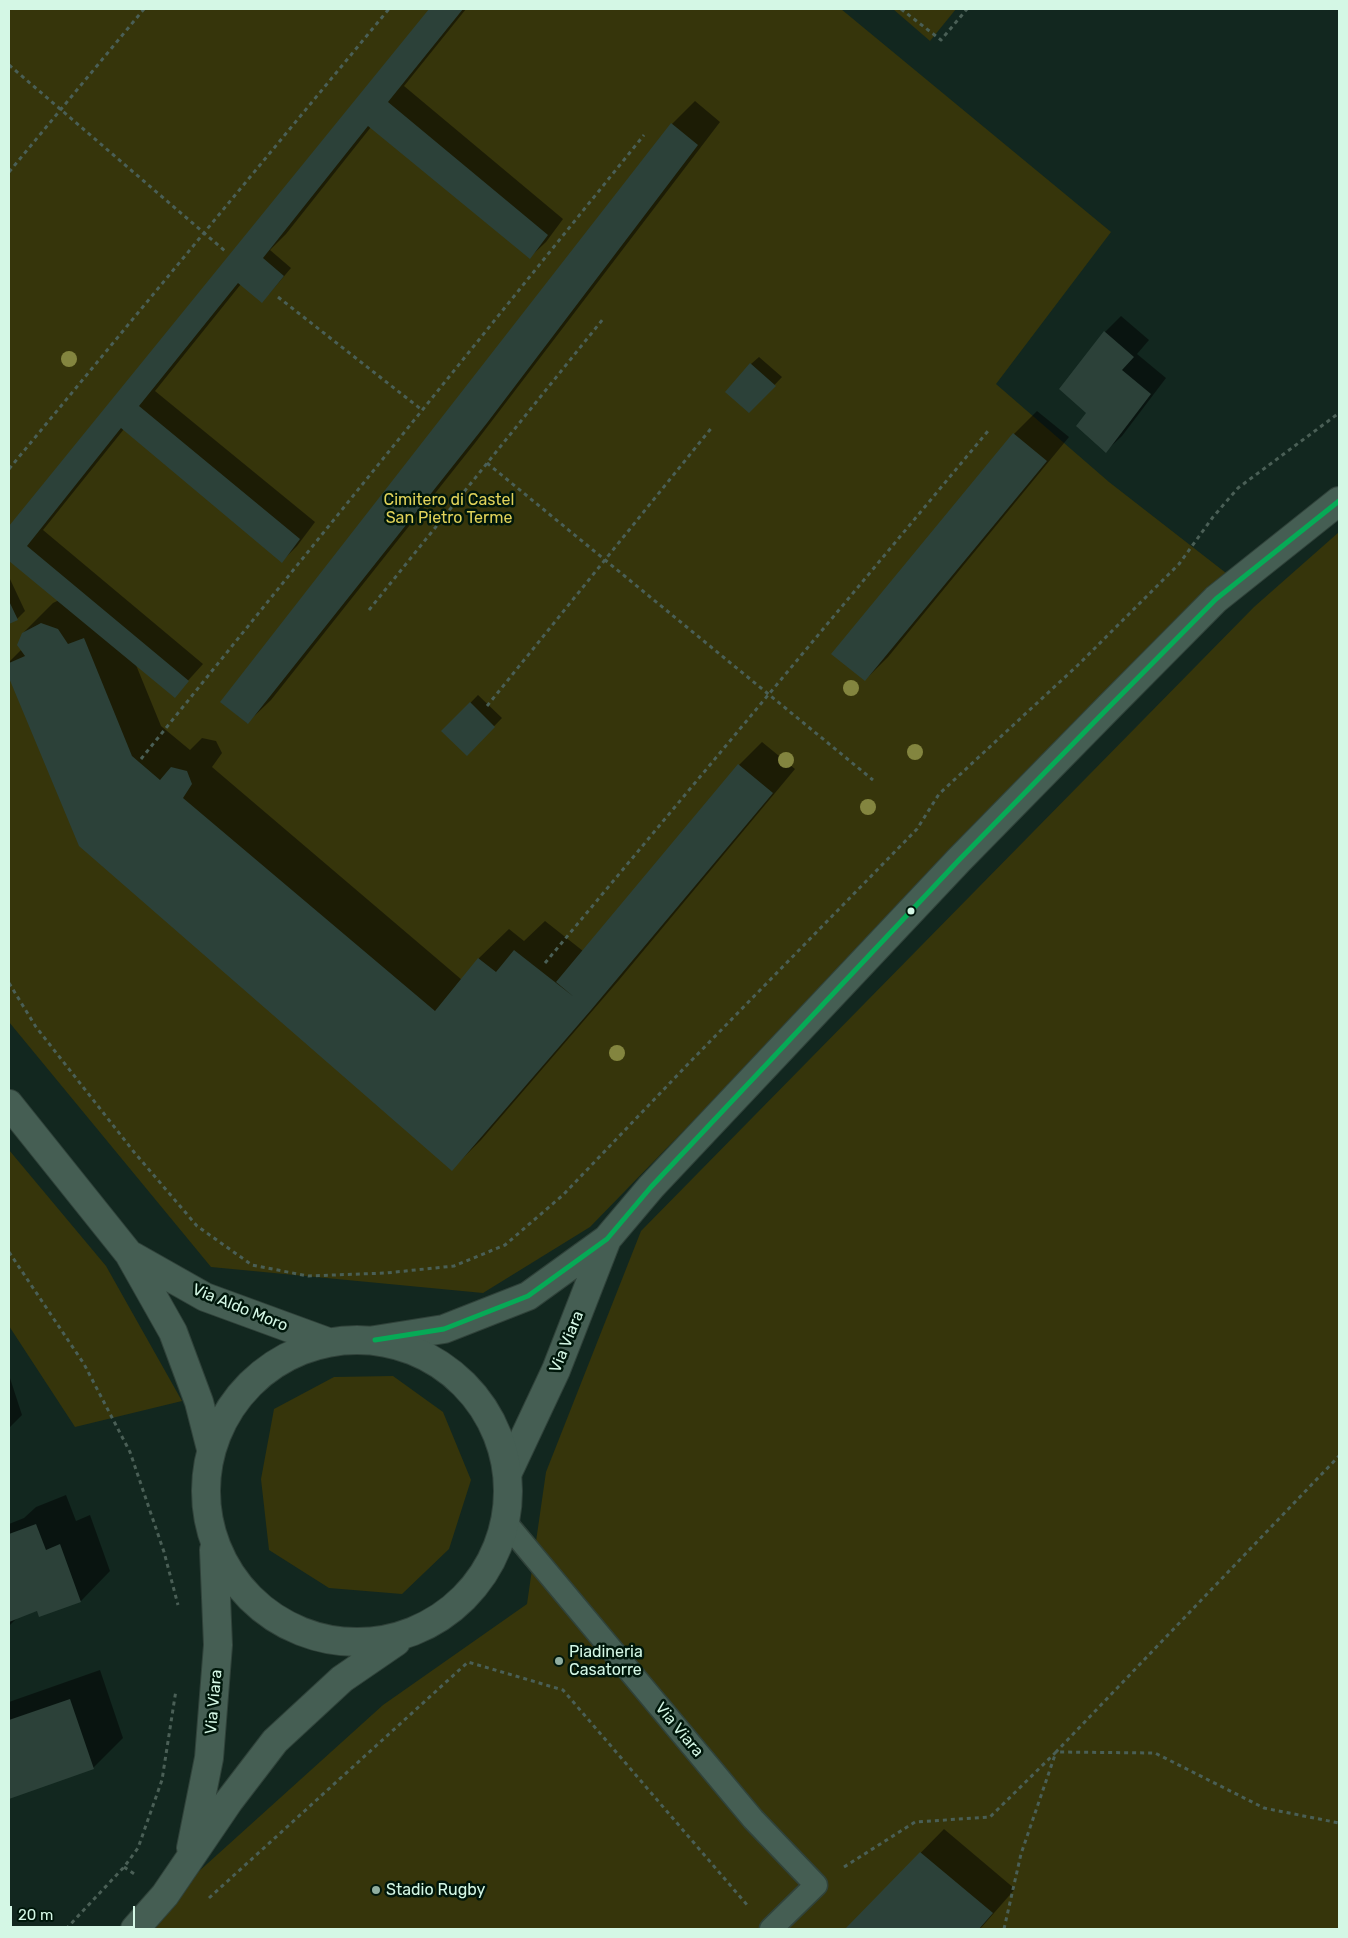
<!DOCTYPE html>
<html>
<head>
<meta charset="utf-8">
<style>
	body { margin:0 }
	#map { position:relative; width:1348px; height:1938px; overflow:hidden; background:#12271f; font-family:Rubik,sans-serif }
	canvas { display:block }
	.frame { position:absolute; inset:0; border:10px solid #d4f7e5; pointer-events:none }
	.scale { position:absolute; left:10px; top:1906px; width:125px; height:22px; box-sizing:border-box; border:2px solid #d4f7e5; border-top:0; padding-left:6px; font-size:15px; line-height:18px; white-space:nowrap; color:#d4f7e5; -webkit-text-stroke:4px #00170b; paint-order:stroke }
</style>
</head>
<body>
<div id="map">
<canvas width="1348" height="1938"></canvas>
<div class="frame"></div>
<div class="scale">20 m</div>
</div>
<script>
const ctx = document.querySelector('canvas').getContext('2d');
ctx.lineJoin = 'round';
function paint(path, color) { ctx.fillStyle = color; ctx.fill(path, 'evenodd'); }
const toPath = rows => new Path2D(rows.map(r => 'M' + r).join(''));
function strokePath(path, color, width, dash) { ctx.strokeStyle = color; ctx.lineWidth = width; ctx.lineCap = dash ? 'butt' : 'round'; ctx.setLineDash(dash || []); ctx.stroke(path); }
function write(font, color, halo, rows, align = 'center') {
  ctx.font = font + ' Rubik,sans-serif'; ctx.lineWidth = 5; ctx.setLineDash([]); ctx.textBaseline = 'middle'; ctx.strokeStyle = halo; ctx.fillStyle = color; for (const [text, x, y, turn = 0] of rows) {
    ctx.save(); ctx.translate(x, y); ctx.rotate((+turn || 0) * Math.PI / 180); ctx.textAlign = isNaN(turn) ? turn : align; if (halo) ctx.strokeText(text, 0, 0); ctx.fillText(text, 0, 0); ctx.restore();
  }
}
paint(toPath([
	[9,9,841,9,1111,232,996,384,1109,482,1226,573,590,1227,483,1293,211,1267,9,1022],
	[893,9,956,9,930,41],
	[1339,532,1339,1929,135,1929,383,1705,527,1604,546,1472,641,1231,1254,607],
	[9,1150,106,1266,182,1401,75,1427,9,1326],
	[393,1376,443,1412,471,1480,449,1549,402,1594,329,1588,269,1550,261,1479,274,1409,334,1377]
]), '#36350b');
paint(toPath([
	[431,9,466,9,404,86,563,219,546,242,530,257,371,127,286,234,270,250,291,268,269,294,241,284,155,391,315,522,297,546,282,561,124,429,43,530,203,664,174,696,136,665,161,726,190,750,202,738,216,741,222,753,212,767,462,980,479,958,509,929,524,941,545,921,583,951,739,765,762,742,795,769,619,980,481,1140,452,1169,80,845,9,675,9,662,22,649,23,633,53,603,59,600,9,559,9,528],
	[695,101,720,122,475,443,271,700,247,723,221,702,672,124],
	[1121,316,1149,340,1137,354,1166,378,1122,436,1106,451,1088,413,1061,388,1105,332],
	[759,357,782,377,749,412,751,364],
	[1037,411,1069,437,888,657,865,680,1014,434],
	[9,577,25,611,17,619,9,623],
	[478,695,502,718,467,754,443,731],
	[9,1375,22,1415,9,1428],
	[66,1495,76,1521,90,1515,110,1571,81,1601,40,1616,38,1610,17,1618,9,1626,9,1524,24,1518,36,1507],
	[100,1670,123,1738,93,1768,9,1797,9,1702],
	[944,1829,1015,1889,980,1929,846,1929]
]), '#0007');
paint(toPath([
	[429,9,463,9,388,102,548,235,530,259,368,126,263,258,284,276,262,303,238,283,139,406,300,539,282,563,121,428,27,546,189,681,175,698,9,561,9,526],
	[671,123,698,145,487,423,248,724,220,702],
	[1104,331,1134,357,1122,370,1151,394,1106,453,1076,426,1086,413,1059,389],
	[750,363,776,386,749,413,725,392],
	[1013,433,1047,461,865,681,831,654],
	[9,601,18,620,9,624],
	[41,623,58,629,68,644,84,638,132,756,160,780,171,767,187,771,192,784,183,798,435,1011,478,958,496,972,514,950,574,997,556,982,738,764,773,793,591,1010,452,1171,79,846,9,678,9,663,25,656,17,645,22,633],
	[470,702,495,727,467,756,441,731],
	[36,1524,46,1550,60,1544,81,1602,39,1617,37,1611,9,1622,9,1534],
	[70,1699,94,1769,9,1799,9,1720],
	[920,1852,993,1913,979,1929,845,1929]
]), '#2c4139');
const lane = toPath([
	[506,1523,753,1819,816,1885,771,1929]
]);
const street = toPath([
	[375,1340,444,1329,528,1296,607,1239,651,1187,959,860,1109,707,1216,599,1339,501],
	[509,1470,556,1370,607,1239]
]);
const secondary = toPath([
	[9,1104,129,1254,173,1332,199,1402,211,1449],
	[129,1254,205,1297,328,1342],
	'206 1491a151 151 0 1 1 302 0a151 151 0 1 1-302 0Z',
	[191,1848,209,1758,218,1645,214,1550],
	[135,1929,165,1895,229,1801,275,1741,342,1679,396,1642]
]);
strokePath(lane, '#30423a', 25);
strokePath(street, '#30423a', 30);
strokePath(secondary, '#30423a', 30);
strokePath(toPath([
	[901,9,941,40,967,9],
	[9,65,225,251],
	[9,172,144,9],
	[278,297,422,410],
	[487,463,873,780],
	[9,469,388,10,387,9],
	[369,610,603,319],
	[487,706,713,426],
	[141,759,644,135],
	[545,963,988,431],
	[9,983,36,1027,134,1152,197,1226,252,1265,308,1276,386,1273,454,1266,505,1245,563,1195,689,1063,917,829,939,794,1078,665,1179,564,1213,517,1238,488,1339,413],
	[9,1252,84,1364,130,1452,164,1552,178,1605],
	[124,1867,136,1875],
	[844,1867,915,1822,990,1817,1056,1752,1155,1753,1264,1808,1339,1823],
	[209,1898,468,1662,563,1690,748,1906],
	[66,1929,124,1867,138,1848,162,1780,176,1690],
	[1004,1929,1021,1854,1056,1752,1339,1456]
]), '#4a5f56', 3, [4, 4]);
strokePath(lane, '#455e53', 22);
strokePath(street, '#455e53', 28);
strokePath(secondary, '#455e53', 28);
strokePath(toPath([
	[375,1340,444,1329,528,1296,607,1239,651,1187,959,860,1109,707,1216,599,1339,501]
]), '#06aa56', 5);
ctx.fillStyle = '#83853f';
for (const [x, y] of [
	[69,359],
	[851,688],
	[915,752],
	[786,760],
	[868,807],
	[617,1053]
]) { ctx.beginPath(); ctx.arc(x, y, 8, 0, 2 * Math.PI); ctx.fill(); }
for (const [x, y, r, color] of [
	[911,911,4.5,"#d4f7e5"],
	[559,1661,5,"#90aea0"],
	[376,1890,5,"#90aea0"]
]) { const dot = new Path2D(); dot.arc(x, y, r, 0, 2 * Math.PI); ctx.fillStyle = color; ctx.fill(dot); strokePath(dot, '#00170b', 2); }
write('16px', '#e0d259', '#00170b', [
	["Cimitero di Castel",449,500],
	["San Pietro Terme",449,518]
]);
write('16px', '#d4f7e5', '#00170b', [
	["Via Aldo Moro",240,1308,22],
	["Via Viara",567,1342,-68],
	["Via Viara",214,1702,-85],
	["Via Viara",679,1730,50]
]);
write('16px', '#d4f7e5', '#00170b', [
	["Piadineria",569,1652],
	["Casatorre",569,1670],
	["Stadio Rugby",386,1890]
], 'left');
</script>
</body>
</html>
